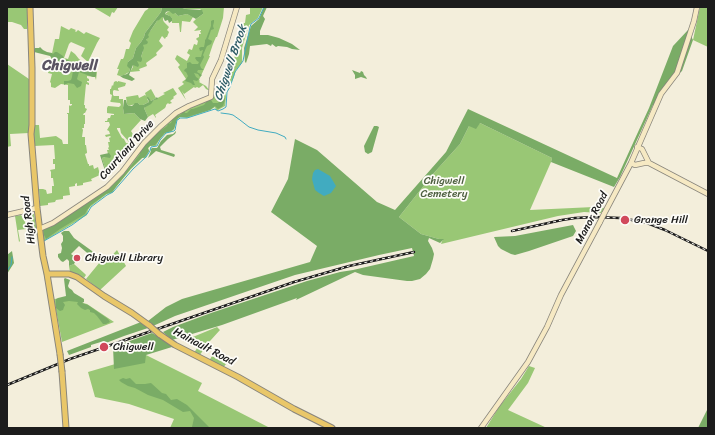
<!DOCTYPE html>
<html>
<head>
<meta charset="utf-8">
<style>
	body { margin:0 }
	#map { position:relative; width:715px; height:435px; overflow:hidden; background:#f3eedb; font-family:Sriracha,sans-serif }
	canvas { display:block }
	.frame { position:absolute; inset:0; border:8px solid #1c1c1c; pointer-events:none }
</style>
</head>
<body>
<div id="map">
<canvas width="715" height="435"></canvas>
<div class="frame"></div>
</div>
<script>
const ctx = document.querySelector('canvas').getContext('2d');
ctx.lineJoin = 'round';
function paint(path, color) { ctx.fillStyle = color; ctx.fill(path, 'evenodd'); }
const toPath = rows => new Path2D(rows.map(r => 'M' + r).join(''));
function strokePath(path, color, width, dash) { ctx.strokeStyle = color; ctx.lineWidth = width; ctx.lineCap = dash ? 'butt' : 'round'; ctx.setLineDash(dash || []); ctx.stroke(path); }
function write(font, color, halo, rows, align = 'center') {
  ctx.font = font + ' Sriracha,sans-serif'; ctx.lineWidth = 3.5; ctx.setLineDash([]); ctx.textBaseline = 'middle'; ctx.strokeStyle = halo; ctx.fillStyle = color; for (const [text, x, y, turn = 0] of rows) {
    ctx.save(); ctx.translate(x, y); ctx.rotate((+turn || 0) * Math.PI / 180); ctx.textAlign = isNaN(turn) ? turn : align; if (halo) ctx.strokeText(text, 0, 0); ctx.fillText(text, 0, 0); ctx.restore();
  }
}
paint(toPath([
	[7,7,27,7,27,29,24,29,21,25,12,22,7,22],
	[93,7,118,7,114,13,112,12,110,17],
	[149,7,162,7,161,12,145,33,144,37,141,42,136,48,133,58,128,62,130,69,129,72,124,75,120,76,117,75,119,69,117,69,121,59,123,59,124,57,126,49,129,49,131,43,129,41,133,31,145,11,148,9],
	[179,7,224,7,223,18,217,37,216,37,213,44,209,56,210,56,199,80,200,81,199,82,206,86,209,90,208,90,206,89,203,85,199,88,197,87,195,88,194,87,184,94,182,91,186,100,178,88,184,84,182,82,186,79,178,67,180,65,175,59,177,55,187,61,190,55,187,53,189,49,192,50,194,44,197,45,198,41,196,39,197,38,199,37,199,34,201,34,200,31,201,31,201,30,194,31,198,27,193,22,196,19,203,14,203,12,200,9,186,9],
	[250,7,263,7,258,18,249,25,242,48,242,63,236,70,234,77,229,87,226,89,223,90,223,82,220,82,221,80,223,80,226,72,227,72,229,67,231,67,236,52,234,51,239,39,237,38,240,31,241,31,243,23,245,23,246,15,250,14],
	[700,7,708,7,708,47,693,40],
	[169,11,175,13,178,16,187,14,193,17,190,22,182,21,181,32,180,32,179,23,172,23,172,18,168,15,165,14],
	[162,16,163,17,163,20,164,22,169,27,167,30,169,32,167,37,166,37,165,39,162,36,159,41,163,46,156,53,157,55,146,63,147,66,139,69,140,71,130,72,133,67,133,65,137,63,137,61,141,57,143,51,143,45,148,37,147,35,151,30,157,21],
	[61,26,69,30,71,28,76,30,75,31,76,32,78,30,84,34,86,32,100,38,97,43,88,62,81,56,85,48,71,42,69,44,64,58,68,59,71,51,75,54,79,59,97,72,96,80,95,77,87,76,87,78,89,79,89,81,87,81,87,82,89,83,89,85,86,84,84,105,85,105,85,108,87,109,85,113,84,113,83,115,85,115,85,124,84,124,84,128,82,128,83,130,82,137,85,137,85,145,86,145,87,152,87,153,85,154,88,164,89,164,89,166,93,165,94,169,98,167,100,175,91,179,92,181,83,183,83,185,77,186,77,183,75,184,75,186,69,187,70,195,63,196,63,199,56,200,55,202,48,203,48,205,40,206,39,189,43,189,46,190,47,194,52,193,52,186,54,186,53,178,51,178,51,172,50,170,55,169,55,164,53,164,53,159,55,159,54,145,34,146,33,125,39,125,40,138,56,136,62,140,63,144,68,144,68,114,67,114,67,113,69,113,69,105,70,106,72,105,72,104,70,104,70,100,68,100,68,85,61,84,55,88,51,87,51,83,50,82,52,74,48,73,55,39,59,39],
	[7,64,29,79,29,133,10,134,11,146,7,147],
	[116,81,118,82,118,81,126,83,125,86,118,88,118,89,119,91,114,90,113,91,113,95,114,96,119,96,119,99,123,99,123,108,124,114,134,113,141,120,131,131,134,136,129,142,121,133,120,128,117,128,117,129,122,138,124,139,126,143,130,144,129,145,128,145,126,147,127,148,122,154,121,154,116,156,117,157,113,159,114,161,111,163,112,165,106,168,107,169,105,168,102,158,105,157,108,154,107,150,109,150,108,148,109,147,108,142,110,142,109,138,111,137,110,136,106,137,105,135,110,134,109,131,107,130,110,125,109,122,105,122,105,121,107,121,108,118,110,118,111,115,114,115,114,114,107,113,107,108,108,106,119,107,121,105,120,103,111,102,110,101,111,100,112,95,110,94,110,89,111,89,112,85,113,86,114,82],
	[173,88,177,94,173,97,174,98,170,101,172,103,169,104,168,103,166,105,166,106,165,108,155,115,156,117,156,118,153,114,148,117,144,108,154,100,163,95,165,94,163,93],
	[151,89,156,98,151,101,147,99,149,102,143,105,140,105,138,103,129,106,127,104,126,97,138,95,139,98,145,95,146,96,145,93],
	[225,90,226,97,225,106,218,110,216,110,215,107,210,110,187,118,180,117,177,120,174,129,171,132,165,133,159,140,156,146,150,146,148,148,149,151,146,158,142,158,131,169,116,187,112,193,107,194,90,207,88,210,87,215,44,241,42,228,112,185,122,175,141,149,161,128,177,115,191,107,210,99,213,92,217,92],
	[480,123,552,158,551,162,530,210,594,207,605,208,601,213,584,212,558,216,441,244,443,239,439,239,421,234,399,217,433,174,460,144,469,126],
	[34,214,45,280,45,281,37,235,27,215],
	[21,215,30,231,33,238,31,242,26,229,18,230,20,241,19,242,15,216],
	[117,250,126,266,100,290,86,279,100,262,103,265],
	[74,264,84,273,86,275,84,278,70,272,69,266],
	[74,296,83,303,87,304,114,322,62,342,54,299,68,298],
	[217,327,220,330,210,341,199,356,194,353,199,345,192,340,190,341,188,339],
	[146,355,202,383,198,391,270,428,170,428,174,419,129,404,95,397,88,372],
	[212,356,226,364,223,368,209,361],
	[529,366,535,368,528,383,508,410,547,428,486,428,499,407,521,379]
]), '#99c775');
paint(toPath([
	[162,7,179,7,186,9,202,10,203,12,203,14,196,19,187,14,178,16,175,13,173,14,169,11,166,12,165,14,170,16,172,18,172,21,169,23,168,20,165,21,163,17,162,17,159,20,157,21,151,30,148,35,149,37,146,40,148,42,147,44,143,45,144,48,141,57,142,58,142,60,141,62,137,61,139,65,138,67,133,65,129,75,135,79,132,81,123,78,120,76,127,74,129,72,130,69,127,66,128,62,133,58,136,48,141,42,144,37,145,33,161,12],
	[264,7,267,7,263,16,265,19,260,31,260,35,268,35,279,38,292,44,300,50,292,49,287,47,278,46,276,47,272,44,271,46,267,44,250,46,249,54,246,63,245,62,244,48,251,26,259,19],
	[213,20,214,20,214,22,213,26,214,29,211,30,208,39,212,41,211,44,207,46,206,48,203,55,204,57,200,65,201,68,204,70,198,70,197,72,202,75,200,77,198,74,194,73,196,77,199,79,197,81,193,80,195,85,193,85,191,83,185,81,188,76,186,72,184,71,185,69,187,68,187,63,190,62,192,64,198,64,199,62,197,61,195,58,196,57,201,57,203,50,200,51,199,48,201,47,204,47,205,42,205,40,206,39,211,26,211,21],
	[688,30,693,40,682,71,663,88,654,105,653,105,620,177,614,187,551,162,552,158,480,123,476,129,469,126,460,144,433,174,399,217,421,234,439,239,444,239,440,243,429,238,428,241,432,248,434,254,433,259,430,269,426,274,420,279,412,281,407,281,363,275,355,272,296,300,297,298,222,325,172,340,163,332,173,327,211,313,307,281,340,272,353,270,414,256,412,248,379,255,295,275,175,316,153,326,148,321,166,307,182,299,310,262,317,246,271,212,288,179,295,139,317,150,377,202,395,210,446,152,468,109,617,178,649,108,673,46],
	[40,47,43,50,47,52,52,53,53,54,55,52,57,52,63,56,64,59,68,60,78,66,81,66,87,69,90,67,96,72,96,76,95,77,93,77,79,72,77,79,78,80,82,82,81,86,77,88,74,84,68,83,64,85,64,81,68,81,71,80,72,77,73,70,68,72,64,72,64,67,61,62,57,60,53,60,50,56,34,52,34,50,35,48,39,48],
	[352,70,360,73,361,71,363,72,364,75,366,77,367,79,361,77,355,79,355,75],
	[222,93,223,93,224,96,225,100,223,106,218,109,215,106,210,110,187,117,180,117,177,119,174,129,171,131,165,133,155,145,150,146,148,148,149,151,145,157,142,158,131,168,112,192,106,194,91,205,87,210,85,214,60,229,46,239,44,235,43,229,51,227,110,188,122,176,131,166,140,154,140,151,156,134,167,126,168,124,171,123,173,118,177,116,180,115,184,111,185,113,187,113,191,109,193,109,204,105,207,101,209,100,211,100,213,103,218,103,221,99],
	[147,97,148,97,151,101,156,98,157,97,158,99,154,100,151,104,144,108,148,117,145,121,140,119,134,113,124,114,123,108,124,100,126,100,127,104,129,106,132,106,135,103,138,103,140,105,143,105,149,102],
	[374,126,377,126,379,127,372,152,368,154,365,152,364,146],
	[176,131,176,132,175,134,168,139,160,147,161,150,174,154,175,155,174,157,156,151,148,158,151,151,151,149,152,148,157,148,161,141,167,135,173,134],
	[109,153,111,156,110,158,105,157,102,158,105,168,107,169,109,174,107,177,100,155],
	[573,225,576,231,573,236,529,251,515,255,511,254,501,249,498,246,494,237,515,236],
	[64,231,69,231,74,238,92,251,95,255,95,257,92,257,79,246,71,254,75,257,72,259,75,262,74,264,69,266,69,261,67,259,63,262,61,261,58,257,58,254,61,253,62,248,61,244,63,241,63,236,61,233],
	[12,251,14,263,7,274,7,255],
	[65,278,70,280,68,286,69,288,72,290,74,293,84,299,84,302,82,303,88,305,108,319,110,322,106,324,103,324,97,316,94,313,90,312,90,310,88,309,85,310,81,308,77,304,78,302,69,301,63,302,65,305,64,307,63,310,60,311,56,308,56,299,58,298,66,296,64,279],
	[141,322,148,328,124,336,106,343,104,341,91,345,91,347,69,355,67,351],
	[152,333,173,345,172,347,146,355,145,363,114,369,113,347],
	[123,378,126,379,130,378,136,384,145,384,151,383,162,393,166,394,171,400,177,399,187,405,210,428,194,428,192,427,194,418,190,411,183,412,163,400,148,395,135,388,128,386,121,382,119,380],
	[708,408,708,426,706,428,698,428]
]), '#7aac66');
paint(toPath([
	[318,169,330,176,336,186,331,193,324,196,319,193,315,190,312,179,313,173,315,170]
]), '#41abc0');
strokePath(toPath([
	[221,113,229,114,233,115,240,120,249,127,258,130,276,133,285,137,286,139],
	[44,241,72,225,87,214,91,207,107,195,113,192,133,169,146,157,150,151,151,147,157,146,160,140,166,133,174,131,175,130,177,120,179,119,180,118,187,118,215,109,218,111,223,109,226,107,227,92,230,87,235,72,243,61,250,27,251,24,259,18,264,7],
	[7,271,11,265,12,257]
]), '#41abc0', 1);
const secondary = toPath([
	[637,147,642,149,649,163],
	[631,163,635,165,644,163,649,163,708,194],
	[604,214,631,163,661,94,677,73,694,21,697,7],
	[7,215,37,208],
	[39,229,53,223,107,187,122,172,144,143,160,127,176,113,189,106,211,97,212,79,221,60,237,7],
	[481,428,528,362,547,327,561,295,600,222]
]);
const primary = toPath([
	[30,7,32,68,32,125,31,134,37,208,43,256,47,274,60,354],
	[47,274,69,274,77,277,104,296,132,313,150,326],
	[159,334,175,345,238,377,294,409,332,428],
	[62,372,66,428]
]);
strokePath(secondary, '#88857c', 6);
strokePath(primary, '#88857c', 7);
strokePath(secondary, '#f6e9c3', 4.5);
strokePath(primary, '#e9c769', 5);
const rail = toPath([
	[512,231,562,220,575,218,596,217,620,218,632,220,647,223,665,230,708,251],
	[7,385,70,359,294,282,349,266,414,252]
]);
strokePath(rail, '#1c1c1c', 2.5);
strokePath(rail, '#fdfcf7', 1, [3]);
const secondaryBridge = toPath([
	[600,222,604,214]
]);
const primaryBridge = toPath([
	[150,326,159,334],
	[60,354,62,372]
]);
strokePath(secondaryBridge, '#88857c', 6, []);
strokePath(primaryBridge, '#88857c', 7, []);
strokePath(secondaryBridge, '#f6e9c3', 4.5);
strokePath(primaryBridge, '#e9c769', 5);
for (const [x, y, r, color] of [
	[625,220,5,"#d1495b"],
	[77,258,4,"#d1495b"],
	[104,347,5,"#d1495b"]
]) { const dot = new Path2D(); dot.arc(x, y, r, 0, 2 * Math.PI); ctx.fillStyle = color; ctx.fill(dot); strokePath(dot, '#fdfcf7', 1.5); }
write('11px', '#1c1c1c', '#fdfcf7', [
	["Courtland Drive",127,150,-48],
	["Manor Road",592,218,-62],
	["High Road",29,220,-97],
	["Hainault Road",204,347,28]
]);
write('11px', '#4e6040', '#fdfcf7', [
	["Chigwell",444,181],
	["Cemetery",444,194]
]);
write('11px', '#1c1c1c', '#fdfcf7', [
	["Grange Hill",634,220],
	["Chigwell Library",85,258],
	["Chigwell",113,347]
], 'left');
write('italic 12px', '#2d5c66', '#fdfcf7', [
	["Chigwell Brook",231,63,-71]
]);
write('bold 15px', '#5a5362', '#fdfcf7', [
	["Chigwell",70,66]
]);
</script>
</body>
</html>
